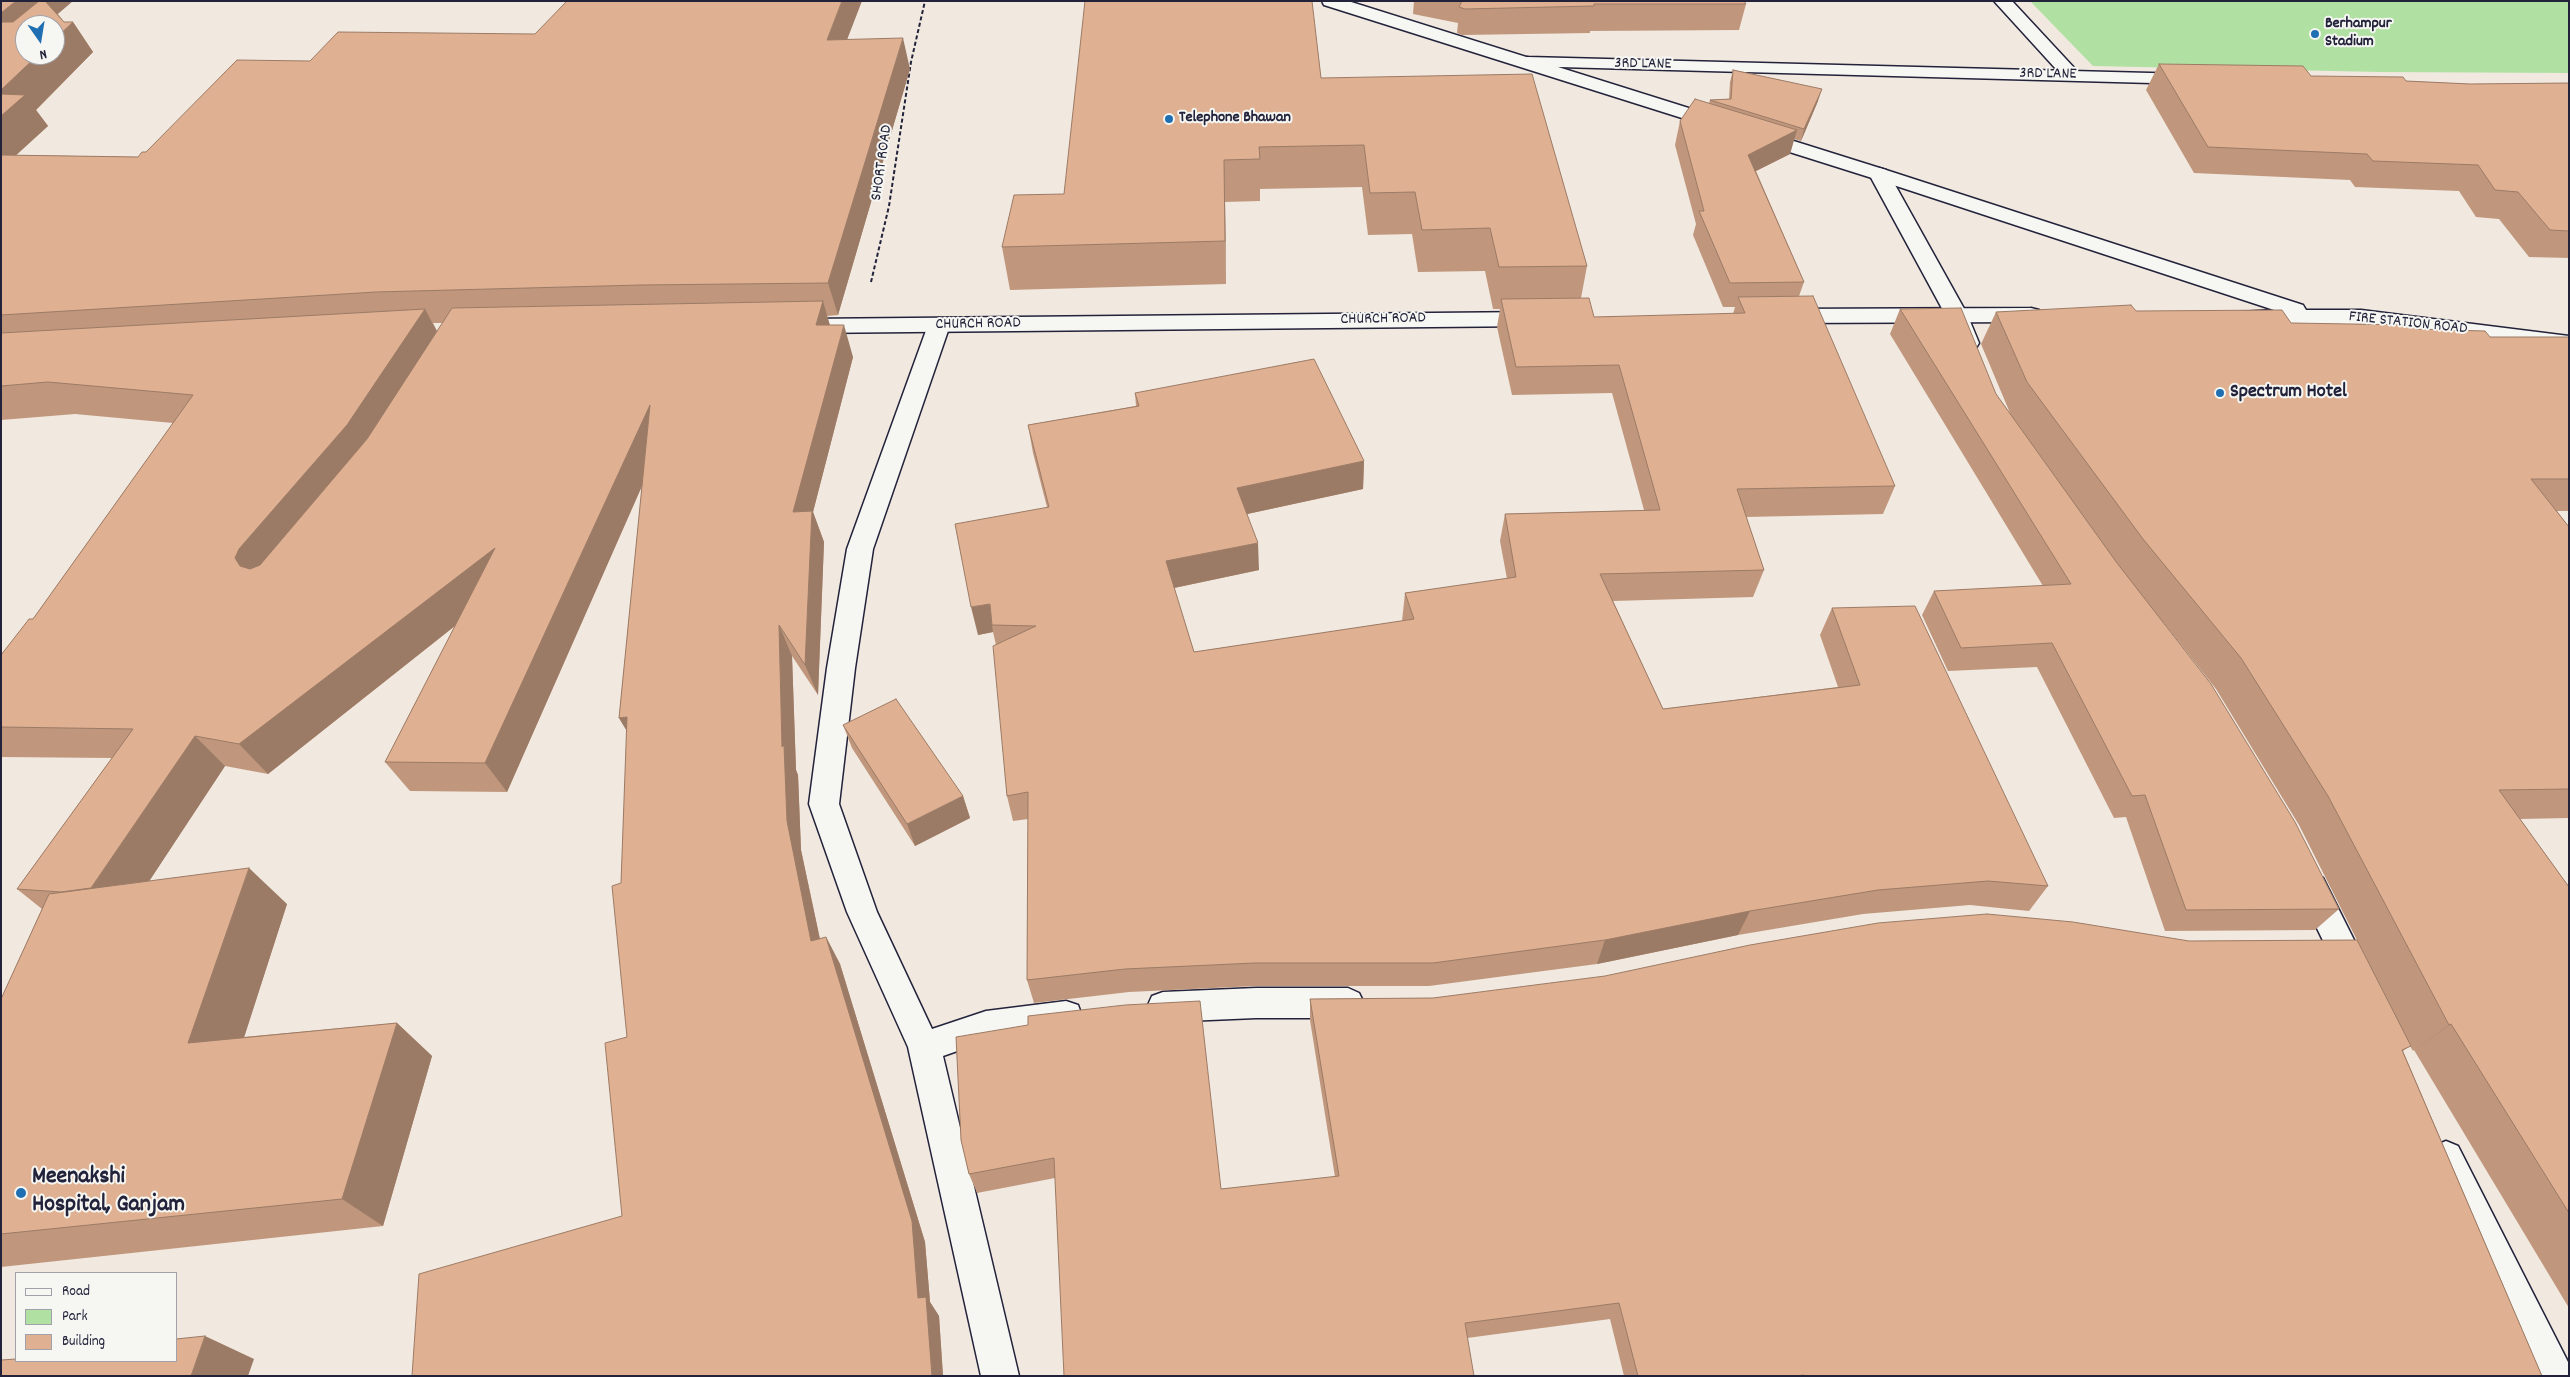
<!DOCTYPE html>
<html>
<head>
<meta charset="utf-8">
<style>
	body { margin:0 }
	#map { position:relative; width:2570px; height:1377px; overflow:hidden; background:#f1e8df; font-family:Dekko,sans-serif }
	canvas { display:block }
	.frame { position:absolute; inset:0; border:2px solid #22223b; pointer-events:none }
	.legend { position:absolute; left:15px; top:1272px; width:162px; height:90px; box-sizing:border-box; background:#f6f6f2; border:1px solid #a1a1a9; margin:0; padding:6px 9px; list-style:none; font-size:15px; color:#22223b }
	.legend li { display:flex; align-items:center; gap:10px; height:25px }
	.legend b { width:25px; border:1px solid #a1a1a9 }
	.north { position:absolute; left:15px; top:15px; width:50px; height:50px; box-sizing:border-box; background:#f6f6f2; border:1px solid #a1a1a9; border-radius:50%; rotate:167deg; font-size:14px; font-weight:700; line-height:20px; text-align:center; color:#22223b }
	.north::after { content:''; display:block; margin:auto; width:18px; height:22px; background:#1f6fb2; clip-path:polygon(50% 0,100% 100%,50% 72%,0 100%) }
</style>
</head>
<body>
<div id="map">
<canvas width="2570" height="1377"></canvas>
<div class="frame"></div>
<ul class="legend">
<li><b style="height:6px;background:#f6f6f2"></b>Road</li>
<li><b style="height:14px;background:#b0e1a2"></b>Park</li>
<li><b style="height:14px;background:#dfb091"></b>Building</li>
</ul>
<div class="north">N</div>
</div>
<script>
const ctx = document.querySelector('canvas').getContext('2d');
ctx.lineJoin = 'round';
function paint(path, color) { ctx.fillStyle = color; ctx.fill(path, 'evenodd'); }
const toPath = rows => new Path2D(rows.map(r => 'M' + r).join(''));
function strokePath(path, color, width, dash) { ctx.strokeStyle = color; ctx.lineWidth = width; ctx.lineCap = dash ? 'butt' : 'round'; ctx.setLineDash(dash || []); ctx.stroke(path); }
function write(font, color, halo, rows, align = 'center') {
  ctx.font = font + ' Dekko,sans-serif'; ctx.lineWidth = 4; ctx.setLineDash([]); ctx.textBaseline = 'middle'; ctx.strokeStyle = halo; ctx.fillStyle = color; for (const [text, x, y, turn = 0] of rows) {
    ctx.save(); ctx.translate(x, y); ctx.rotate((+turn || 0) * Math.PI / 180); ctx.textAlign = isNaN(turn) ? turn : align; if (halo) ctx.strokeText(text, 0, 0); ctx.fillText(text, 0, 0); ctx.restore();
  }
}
paint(toPath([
	[2030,1,2569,1,2569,73,2380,72,2093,66]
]), '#b0e1a2');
const service = toPath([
	[1528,57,2189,74,2195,75,2198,79,2195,83,2189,84,1522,66,1519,62,1522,58,1528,57]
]);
const minor = toPath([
	[1994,1,2012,1,2078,72,2081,76,2078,80,2066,80,1994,1],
	[1879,168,1886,170,1889,174,1967,314,1979,343,1976,348,1968,350,1960,348,1957,343,1945,314,1869,174,1872,170,1879,168],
	[939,318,947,320,950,325,873,549,855,668,839,804,877,912,932,1029,986,1011,1066,1001,1078,1005,1082,1016,1078,1027,1066,1031,986,1041,943,1056,1019,1376,981,1376,908,1047,847,912,809,804,827,668,847,549,928,325,931,320,939,318],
	[2312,874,2323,878,2371,974,2366,984,2355,988,2344,984,2297,887,2301,878,2312,874],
	[1256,988,1348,988,1359,993,1364,1003,1359,1013,1348,1018,1256,1018,1163,1022,1152,1018,1147,1007,1152,996,1163,992,1256,988],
	[2446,1141,2458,1146,2568,1362,2569,1376,2534,1376,2429,1158,2434,1146,2446,1141]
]);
const tertiary = toPath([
	[1322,1,1348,1,1886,170,2303,305,2306,310,2361,310,2569,336,2569,350,2361,324,2249,324,2241,322,2238,317,2241,312,2274,310,1872,178,1324,5,1322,1],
	[2031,308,2039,310,2042,315,2039,320,2031,322,1784,323,1776,321,1773,316,1776,311,1784,309,2031,308],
	[1536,312,1544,314,1547,319,1544,324,1536,326,807,333,799,331,796,326,799,321,807,319,1536,312]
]);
strokePath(service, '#22223b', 3);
strokePath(minor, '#22223b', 3);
strokePath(tertiary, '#22223b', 3);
strokePath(toPath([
	[871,282,889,206,911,62,925,1]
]), '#22223b', 2, [4, 2.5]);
paint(service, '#f6f6f2');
paint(minor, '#f6f6f2');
paint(tertiary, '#f6f6f2');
paint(toPath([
	[1,1,58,14,64,22,73,22,93,52,36,110,48,126,16,155,138,157,310,61,847,39,910,69,838,315,827,316,830,325,853,357,813,512,824,542,818,695,792,656,796,770,798,775,801,850,820,939,826,937,840,964,925,1242,930,1302,939,1316,943,1376,412,1376,622,1216,627,1037,621,883,627,731,619,718,642,486,507,792,410,791,385,762,455,626,268,774,225,766,149,881,287,904,244,1037,397,1023,432,1056,383,1226,1,1267,1,999,42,909,17,889,112,758,1,757,1,655,33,619,173,423,75,414,1,420,1,333,3,333,1,332],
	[433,323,443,323,437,331],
	[1414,1,1744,1,1746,4,1739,30,1590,31,1590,33,1462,35,1457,33,1458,23,1413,14],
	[2159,64,2311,76,2406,81,2470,84,2569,83,2569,258,2529,257,2499,219,2476,217,2459,191,2355,187,2350,180,2194,173,2146,90],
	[1733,70,1818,101,1801,141,1794,139,1790,154,1756,171,1804,282,1799,296,1895,486,1883,514,1746,517,1764,570,1753,597,1613,601,1663,709,1838,687,1820,635,1832,608,2048,886,2029,911,1970,905,1863,914,1738,935,1597,964,1429,986,1256,986,1129,992,1034,1003,1027,980,1028,819,1013,821,1007,796,996,645,993,632,978,635,1047,507,1033,453,1028,425,1136,406,1135,393,1364,461,1363,489,1247,514,1259,570,1174,588,1194,652,1402,621,1405,593,1507,579,1500,541,1505,514,1644,510,1612,393,1512,395,1497,327,1500,309,1493,309,1485,271,1418,272,1412,234,1368,235,1362,187,1260,189,1260,201,1225,202,1226,284,1010,290,1002,247,1064,194,1321,78,1587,266,1581,298,1594,317,1733,314,1735,307,1723,307,1693,235,1696,224,1675,145,1680,121,1709,103,1710,100,1729,99,1730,82],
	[1900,309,1996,394,2010,413,1981,344,1996,312,2136,311,2291,323,2416,329,2490,337,2569,337,2569,511,2557,511,2569,527,2569,818,2520,819,2569,887,2569,1308,2414,1050,2413,1051,2410,1046,2403,1051,2542,1376,1624,1376,1610,1319,1467,1338,1055,1178,977,1193,969,1174,961,1140,1221,1189,1335,1177,1310,1020,1310,999,1433,998,2189,941,2357,940,2299,825,2216,689,2163,622,2339,909,2315,930,2165,931,2126,817,2114,818,2037,667,1948,671,1922,615,1934,591,2043,586,1890,334],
	[843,725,963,796,970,818,915,846,852,748]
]), '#c0977d');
paint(toPath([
	[16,1,73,1,45,25,1,39,1,13],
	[842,1,862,1,835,71,827,40],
	[73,22,93,52,36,110,48,126,1,169,1,90,38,55,55,55,55,39],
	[903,38,910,69,838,315,828,283],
	[1822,89,1818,101,1801,141,1804,129],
	[1797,130,1790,154,1742,178,1748,155],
	[1224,160,1225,202,1226,284,1225,241],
	[823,301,832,333,816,325],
	[425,309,442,341,260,589,240,566,235,558,239,549],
	[844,325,853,357,813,512,824,542,818,695,805,665,793,512],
	[650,405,664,436,507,792,485,763],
	[1364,461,1363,489,1238,516,1237,488],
	[1258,543,1259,570,1169,589,1166,561],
	[495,548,514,579,268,774,239,744],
	[990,604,992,625,993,632,978,635,971,607],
	[779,625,792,656,796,770,798,775,801,850,826,968,811,941,787,821,782,747],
	[627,717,637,748,619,718],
	[195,736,225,766,123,921,88,893],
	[963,796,970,818,915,846,907,824],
	[249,868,287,904,232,1075,188,1043],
	[1750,911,1738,935,1597,964,1605,940],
	[826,937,840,964,925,1242,930,1302,939,1316,943,1376,932,1376,918,1298],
	[397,1023,432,1056,383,1226,342,1199],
	[2451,1024,2413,1051,2449,1025],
	[205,1336,254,1359,248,1376,191,1376]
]), '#9c7b66');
const building = toPath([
	[1,1,16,1,1,13,1,1],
	[39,1,45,1,64,22,73,22,55,39,55,25,25,25,25,55,38,55,1,90,1,22,13,22,39,1],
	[567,1,842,1,827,40,903,38,828,283,641,285,376,292,1,315,1,155,138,157,142,152,146,152,237,60,310,61,338,32,535,34,567,1],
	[1085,1,1312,1,1321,78,1532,74,1587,266,1499,267,1490,228,1422,230,1415,192,1370,193,1364,145,1259,147,1260,159,1224,160,1225,241,1002,247,1014,195,1064,194,1085,1],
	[1462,1,1744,1,1746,4,1594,4,1594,6,1465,9,1459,7,1462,1],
	[2159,64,2303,66,2311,76,2403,77,2406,81,2470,84,2569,83,2569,231,2550,230,2518,192,2495,190,2478,165,2373,161,2367,154,2208,147,2159,64],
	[1733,70,1822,89,1804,129,1710,100,1731,99,1733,70],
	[1,94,25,95,1,116,1,94],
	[1695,99,1797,130,1748,155,1804,282,1730,283,1699,211,1704,211,1680,121,1695,99],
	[1813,296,1895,486,1737,489,1764,570,1600,574,1663,709,1860,685,1832,608,1915,606,2048,886,1988,881,1878,890,1750,911,1605,940,1433,963,1255,963,1125,969,1027,980,1028,792,1007,796,993,646,1036,626,992,625,990,604,971,607,955,524,1049,507,1028,425,1139,406,1135,393,1314,359,1364,461,1237,488,1258,543,1166,561,1194,652,1414,619,1405,593,1516,577,1505,514,1660,510,1619,365,1516,367,1501,299,1589,298,1594,317,1745,313,1738,297,1813,296],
	[823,301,816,325,844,325,793,512,812,511,805,665,779,625,782,747,784,745,787,821,811,941,826,937,912,1221,918,1298,926,1297,932,1376,412,1376,419,1274,622,1216,605,1043,627,1037,612,886,621,883,627,717,619,718,650,405,485,763,385,762,495,548,239,744,195,736,91,888,61,892,17,889,133,729,1,727,1,655,29,619,33,619,193,395,48,382,1,386,1,333,425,309,347,425,239,549,235,558,240,566,250,569,260,565,367,439,452,308,823,301],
	[2131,305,2136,311,2282,310,2291,323,2413,325,2416,329,2485,331,2490,337,2569,337,2569,479,2531,479,2569,527,2569,789,2499,790,2569,887,2569,1213,2451,1024,2449,1025,2328,796,2241,658,2143,539,2027,382,1996,312,2131,305],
	[1961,308,1996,394,2117,563,2211,684,2295,822,2339,909,2186,910,2145,795,2132,796,2052,643,1961,648,1934,591,2071,584,1900,309,1961,308],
	[896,699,963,796,907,824,843,725,896,699],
	[249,868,188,1043,397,1023,342,1199,1,1234,1,999,49,894,249,868],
	[1987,914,2073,922,2189,941,2357,940,2411,1046,2402,1050,2542,1376,1805,1376,1804,1375,1796,1376,1638,1376,1619,1303,1465,1323,1474,1376,1064,1376,1054,1158,969,1174,961,1140,956,1037,1028,1025,1028,1016,1125,1005,1200,1001,1221,1189,1339,1176,1310,999,1433,998,1605,976,1750,945,1878,923,1987,914],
	[205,1336,191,1376,1,1376,1,1360,16,1359,16,1361,176,1361,176,1339,205,1336]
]);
paint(building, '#dfb091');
strokePath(building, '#9c7b66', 1);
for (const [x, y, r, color] of [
	[2315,34,5,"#1f6fb2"],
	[1169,119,5,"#1f6fb2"],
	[2220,393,5,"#1f6fb2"],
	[21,1193,6,"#1f6fb2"]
]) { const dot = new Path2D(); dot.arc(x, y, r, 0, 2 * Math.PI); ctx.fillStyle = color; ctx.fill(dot); strokePath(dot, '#f6f6f2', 2); }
write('bold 16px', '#22223b', '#f6f6f2', [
	["Berhampur",2325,25],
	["Stadium",2325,43],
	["Telephone Bhawan",1179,119]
], 'left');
write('16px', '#22223b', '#f6f6f2', [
	["3RD LANE",1643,65,1],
	["3RD LANE",2048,75,1],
	["SHORT ROAD",883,163,-82],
	["CHURCH ROAD",1383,320,-1],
	["FIRE STATION ROAD",2408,324,6],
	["CHURCH ROAD",978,325,-1]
]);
write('bold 20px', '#22223b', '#f6f6f2', [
	["Spectrum Hotel",2230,393]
], 'left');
write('bold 24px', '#22223b', '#f6f6f2', [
	["Meenakshi",32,1179],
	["Hospital, Ganjam",32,1207]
], 'left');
</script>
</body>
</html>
